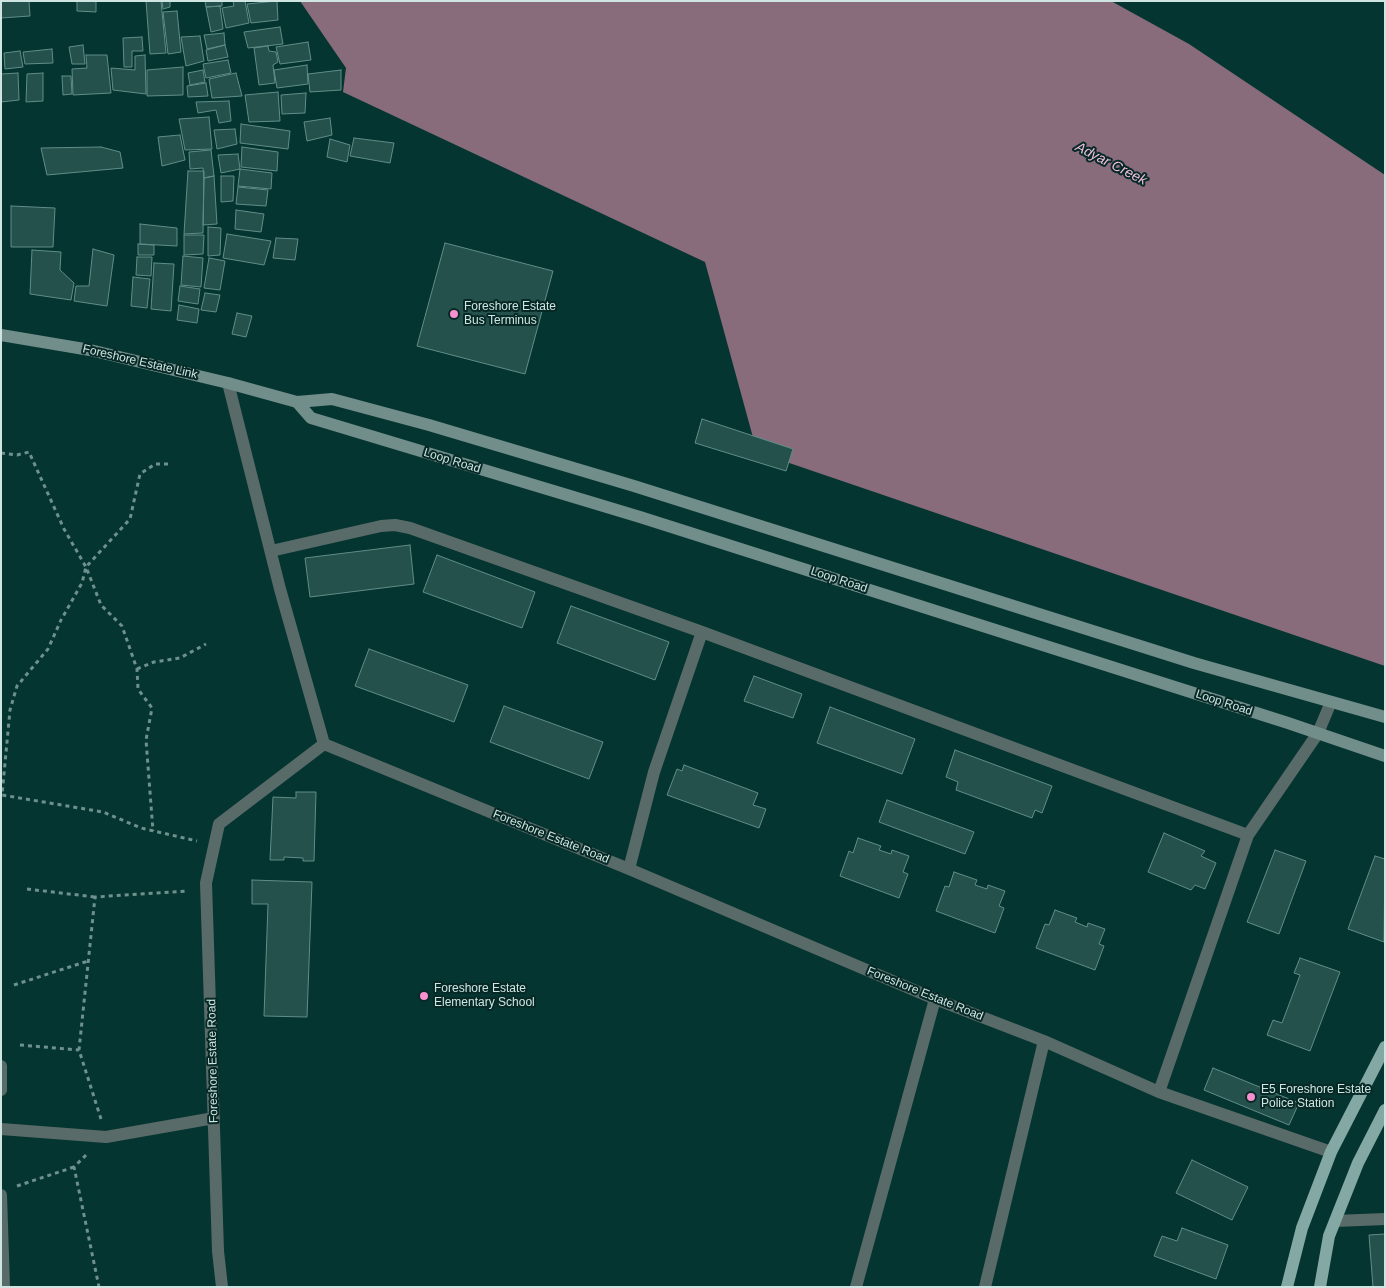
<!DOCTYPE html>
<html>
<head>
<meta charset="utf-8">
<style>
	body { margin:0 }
	#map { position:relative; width:1386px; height:1288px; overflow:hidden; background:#053531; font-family:Arial,sans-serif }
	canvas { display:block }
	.frame { position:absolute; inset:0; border:2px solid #cee5e2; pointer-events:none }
</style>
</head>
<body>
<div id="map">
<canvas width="1386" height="1288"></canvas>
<div class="frame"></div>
</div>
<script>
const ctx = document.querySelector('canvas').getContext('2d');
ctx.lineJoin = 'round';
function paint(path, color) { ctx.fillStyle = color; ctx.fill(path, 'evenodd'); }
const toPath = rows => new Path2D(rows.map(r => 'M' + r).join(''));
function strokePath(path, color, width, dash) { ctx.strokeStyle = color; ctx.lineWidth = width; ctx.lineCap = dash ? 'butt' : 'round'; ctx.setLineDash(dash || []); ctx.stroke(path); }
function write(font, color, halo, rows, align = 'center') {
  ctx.font = font + ' Arial,sans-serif'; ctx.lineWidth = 4; ctx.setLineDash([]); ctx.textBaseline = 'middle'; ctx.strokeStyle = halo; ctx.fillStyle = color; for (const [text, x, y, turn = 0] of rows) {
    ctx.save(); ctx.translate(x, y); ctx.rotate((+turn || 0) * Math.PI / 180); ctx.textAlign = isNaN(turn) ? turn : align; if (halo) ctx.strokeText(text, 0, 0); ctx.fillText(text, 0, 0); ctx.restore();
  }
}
paint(toPath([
	[300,1,1111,1,1189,44,1385,175,1385,666,757,452,705,262,343,92,346,68]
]), '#886c7c');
const building = toPath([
	[1,1,29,1,30,16,1,18,1,1],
	[77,1,96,1,96,12,77,11,77,1],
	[146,1,161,1,166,53,150,54,146,1],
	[162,1,173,1,170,2,170,7,163,9,162,1],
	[205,1,222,1,222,6,206,7,205,1],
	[233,1,245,1,249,23,226,28,222,8,234,6,233,1],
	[277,1,278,20,251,23,247,4,277,1],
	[220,6,223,29,211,32,206,7,220,6],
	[177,11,181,52,168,54,163,12,177,11],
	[280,27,283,44,248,48,244,32,280,27],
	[224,33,225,45,207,49,204,35,224,33],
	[200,36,204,61,186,66,181,37,200,36],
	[142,37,143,51,132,51,132,67,124,67,123,38,142,37],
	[308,42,311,60,280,64,276,47,308,42],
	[83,45,85,64,72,64,69,47,83,45],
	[225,45,228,57,208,61,206,50,225,45],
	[268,46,269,51,276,52,278,62,273,65,275,83,259,85,254,48,268,46],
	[52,49,53,63,25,64,23,52,52,49],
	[20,51,23,67,5,69,4,53,20,51],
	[86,55,107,55,111,93,73,95,72,69,87,68,86,55],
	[145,55,146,94,113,90,111,68,135,70,135,56,145,55],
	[228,60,231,73,206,78,203,64,228,60],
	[307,65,308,84,277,88,274,70,307,65],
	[183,67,183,95,147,96,147,70,183,67],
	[203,70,205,82,190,85,188,73,203,70],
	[341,70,341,90,310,92,308,74,341,70],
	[18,73,19,100,1,102,1,74,18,73],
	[43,73,43,101,26,102,27,74,43,73],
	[236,73,242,96,212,98,209,79,236,73],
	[62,76,71,76,72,94,63,95,62,76],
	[206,83,208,96,188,97,187,86,206,83],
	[278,92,280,121,249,122,245,95,278,92],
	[306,93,305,113,282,114,281,95,306,93],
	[229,101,231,121,219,123,216,110,198,113,196,102,229,101],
	[209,117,212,149,185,150,179,119,209,117],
	[330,118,332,135,307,141,304,122,330,118],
	[241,124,290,131,288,149,240,143,241,124],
	[235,129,237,144,217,149,214,130,235,129],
	[180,135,185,160,162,166,158,137,180,135],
	[354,138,394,143,390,163,350,156,354,138],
	[330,139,350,145,347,162,327,157,330,139],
	[101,147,120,152,123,168,47,175,41,148,101,147],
	[242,147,278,152,277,171,241,167,242,147],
	[211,150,214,176,204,178,203,168,190,169,189,152,211,150],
	[238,154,240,169,221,173,218,155,238,154],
	[240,169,272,173,271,189,238,186,240,169],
	[188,171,204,171,203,233,184,234,188,171],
	[214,176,217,224,203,225,204,178,214,176],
	[221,176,234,176,233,201,221,202,221,176],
	[238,187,268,190,266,206,236,204,238,187],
	[11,206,55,208,53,247,11,247,11,206],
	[236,210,264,214,261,232,235,229,236,210],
	[140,224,177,228,177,246,140,244,140,224],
	[208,227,221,228,220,255,208,256,208,227],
	[227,234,271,241,264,265,223,258,227,234],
	[184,235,204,235,203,254,184,255,184,235],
	[276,238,298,239,295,260,273,258,276,238],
	[445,243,553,271,525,374,417,346,445,243],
	[138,244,154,245,154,255,138,255,138,244],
	[93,249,114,255,107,306,74,301,76,286,89,286,93,249],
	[32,250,61,252,60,270,74,283,71,300,30,294,32,250],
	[183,256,203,258,201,287,181,285,183,256],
	[137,257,152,257,151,276,136,275,137,257],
	[209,258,225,261,220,290,204,288,209,258],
	[154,263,174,264,171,311,151,309,154,263],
	[133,277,150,279,147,308,131,306,133,277],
	[180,286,200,289,198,304,178,301,180,286],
	[205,293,220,295,216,312,201,310,205,293],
	[179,305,199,309,197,323,177,320,179,305],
	[237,313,252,316,246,337,232,334,237,313],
	[702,419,793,449,786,471,695,443,702,419],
	[410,545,414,584,310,597,305,558,410,545],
	[437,555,535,592,522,628,423,592,437,555],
	[571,606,669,642,655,680,557,643,571,606],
	[369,649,468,685,454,722,355,686,369,649],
	[754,676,802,694,793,718,744,701,754,676],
	[504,706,603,742,589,779,490,742,504,706],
	[830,707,915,739,902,774,817,743,830,707],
	[955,750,1052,786,1042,813,1035,810,1032,818,956,790,958,782,946,777,955,750],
	[684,765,758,793,753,805,766,809,759,828,667,795,677,769,682,771,684,765],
	[296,792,316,792,314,861,303,861,303,858,284,857,284,860,270,860,273,797,296,798,296,792],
	[887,800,974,832,965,854,879,822,887,800],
	[1164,833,1205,851,1201,856,1216,863,1205,889,1195,885,1191,890,1148,872,1164,833],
	[858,838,881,846,879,850,891,854,892,850,909,856,903,872,908,874,899,898,840,876,849,851,853,853,858,838],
	[1275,850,1306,861,1279,934,1247,922,1275,850],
	[1375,856,1385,859,1384,942,1348,929,1375,856],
	[954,872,977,880,975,885,987,889,988,885,1005,891,999,906,1004,908,995,933,936,911,945,886,949,887,954,872],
	[252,880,312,882,307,1017,264,1016,268,904,252,904,252,880],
	[1055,910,1077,918,1075,922,1087,927,1088,923,1105,929,1099,944,1104,946,1095,970,1036,948,1045,924,1049,925,1055,910],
	[1300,958,1340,972,1310,1051,1267,1035,1273,1020,1282,1023,1300,975,1294,973,1300,958],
	[1213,1068,1299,1103,1289,1125,1204,1090,1213,1068],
	[1192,1160,1248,1187,1232,1220,1176,1193,1192,1160],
	[1182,1228,1228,1245,1216,1279,1154,1256,1162,1236,1177,1241,1182,1228],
	[1385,1234,1385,1287,1373,1287,1369,1235,1385,1234]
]);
paint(building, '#25514c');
strokePath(building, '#618d88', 1);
strokePath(toPath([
	[1,453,17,455,29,452,64,529,86,567,101,605,122,626,137,669,138,689,152,708,146,740,153,831],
	[168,464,155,464,140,474,130,519,86,567,82,583,61,620,48,649,17,686,10,710,2,795,103,812,141,828,197,841],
	[137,669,154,662,180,658,206,644],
	[27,889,95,897],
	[14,985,88,961],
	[20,1045,79,1050],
	[101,1119,79,1050,95,897,188,891],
	[86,1155,74,1167,99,1287],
	[17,1186,74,1167]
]), '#6e918e', 3, [4, 4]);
strokePath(toPath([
	[228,383,280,589,324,744],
	[271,551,381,526,395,525,410,528,702,632,1248,835],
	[629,869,654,772,702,632],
	[1,1066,1,1090],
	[1159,1092,1248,835,1318,733,1331,702],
	[1,1129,106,1137,214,1118],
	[1,1195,4,1287],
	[1335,1221,1385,1219],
	[222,1287,218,1251,206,883,219,824,324,744,629,869,935,999,1044,1041,1159,1092,1331,1152],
	[856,1287,935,999],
	[985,1287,1044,1041]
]), '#596b69', 12);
strokePath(toPath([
	[1,335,90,350,228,383,297,402,311,418,640,517,1288,723,1385,756],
	[297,402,332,399,429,425,634,486,1194,663,1385,717]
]), '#718e8b', 12);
strokePath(toPath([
	[1287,1287,1302,1228,1331,1152,1385,1047],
	[1320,1287,1329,1236,1358,1163,1385,1110]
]), '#84a9a5', 12);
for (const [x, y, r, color] of [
	[454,314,5,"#f690cf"],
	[424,996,5,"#f690cf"],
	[1251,1097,5,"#f690cf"]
]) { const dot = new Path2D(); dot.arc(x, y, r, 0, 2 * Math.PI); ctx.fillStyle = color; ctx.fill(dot); strokePath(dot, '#072926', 2); }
write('12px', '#cee5e2', '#072926', [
	["Foreshore Estate",464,307],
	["Bus Terminus",464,321],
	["Foreshore Estate",434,989],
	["Elementary School",434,1003],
	["E5 Foreshore Estate",1261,1090],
	["Police Station",1261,1104]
], 'left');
write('12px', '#cee5e2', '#072926', [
	["Foreshore Estate Link",140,362,13],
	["Loop Road",452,461,17],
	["Loop Road",839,580,18],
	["Loop Road",1224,703,18],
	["Foreshore Estate Road",551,837,22],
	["Foreshore Estate Road",925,994,22],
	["Foreshore Estate Road",213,1061,-91]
]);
write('italic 14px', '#f2bddc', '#072926', [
	["Adyar Creek",1111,164,27]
]);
</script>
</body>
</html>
